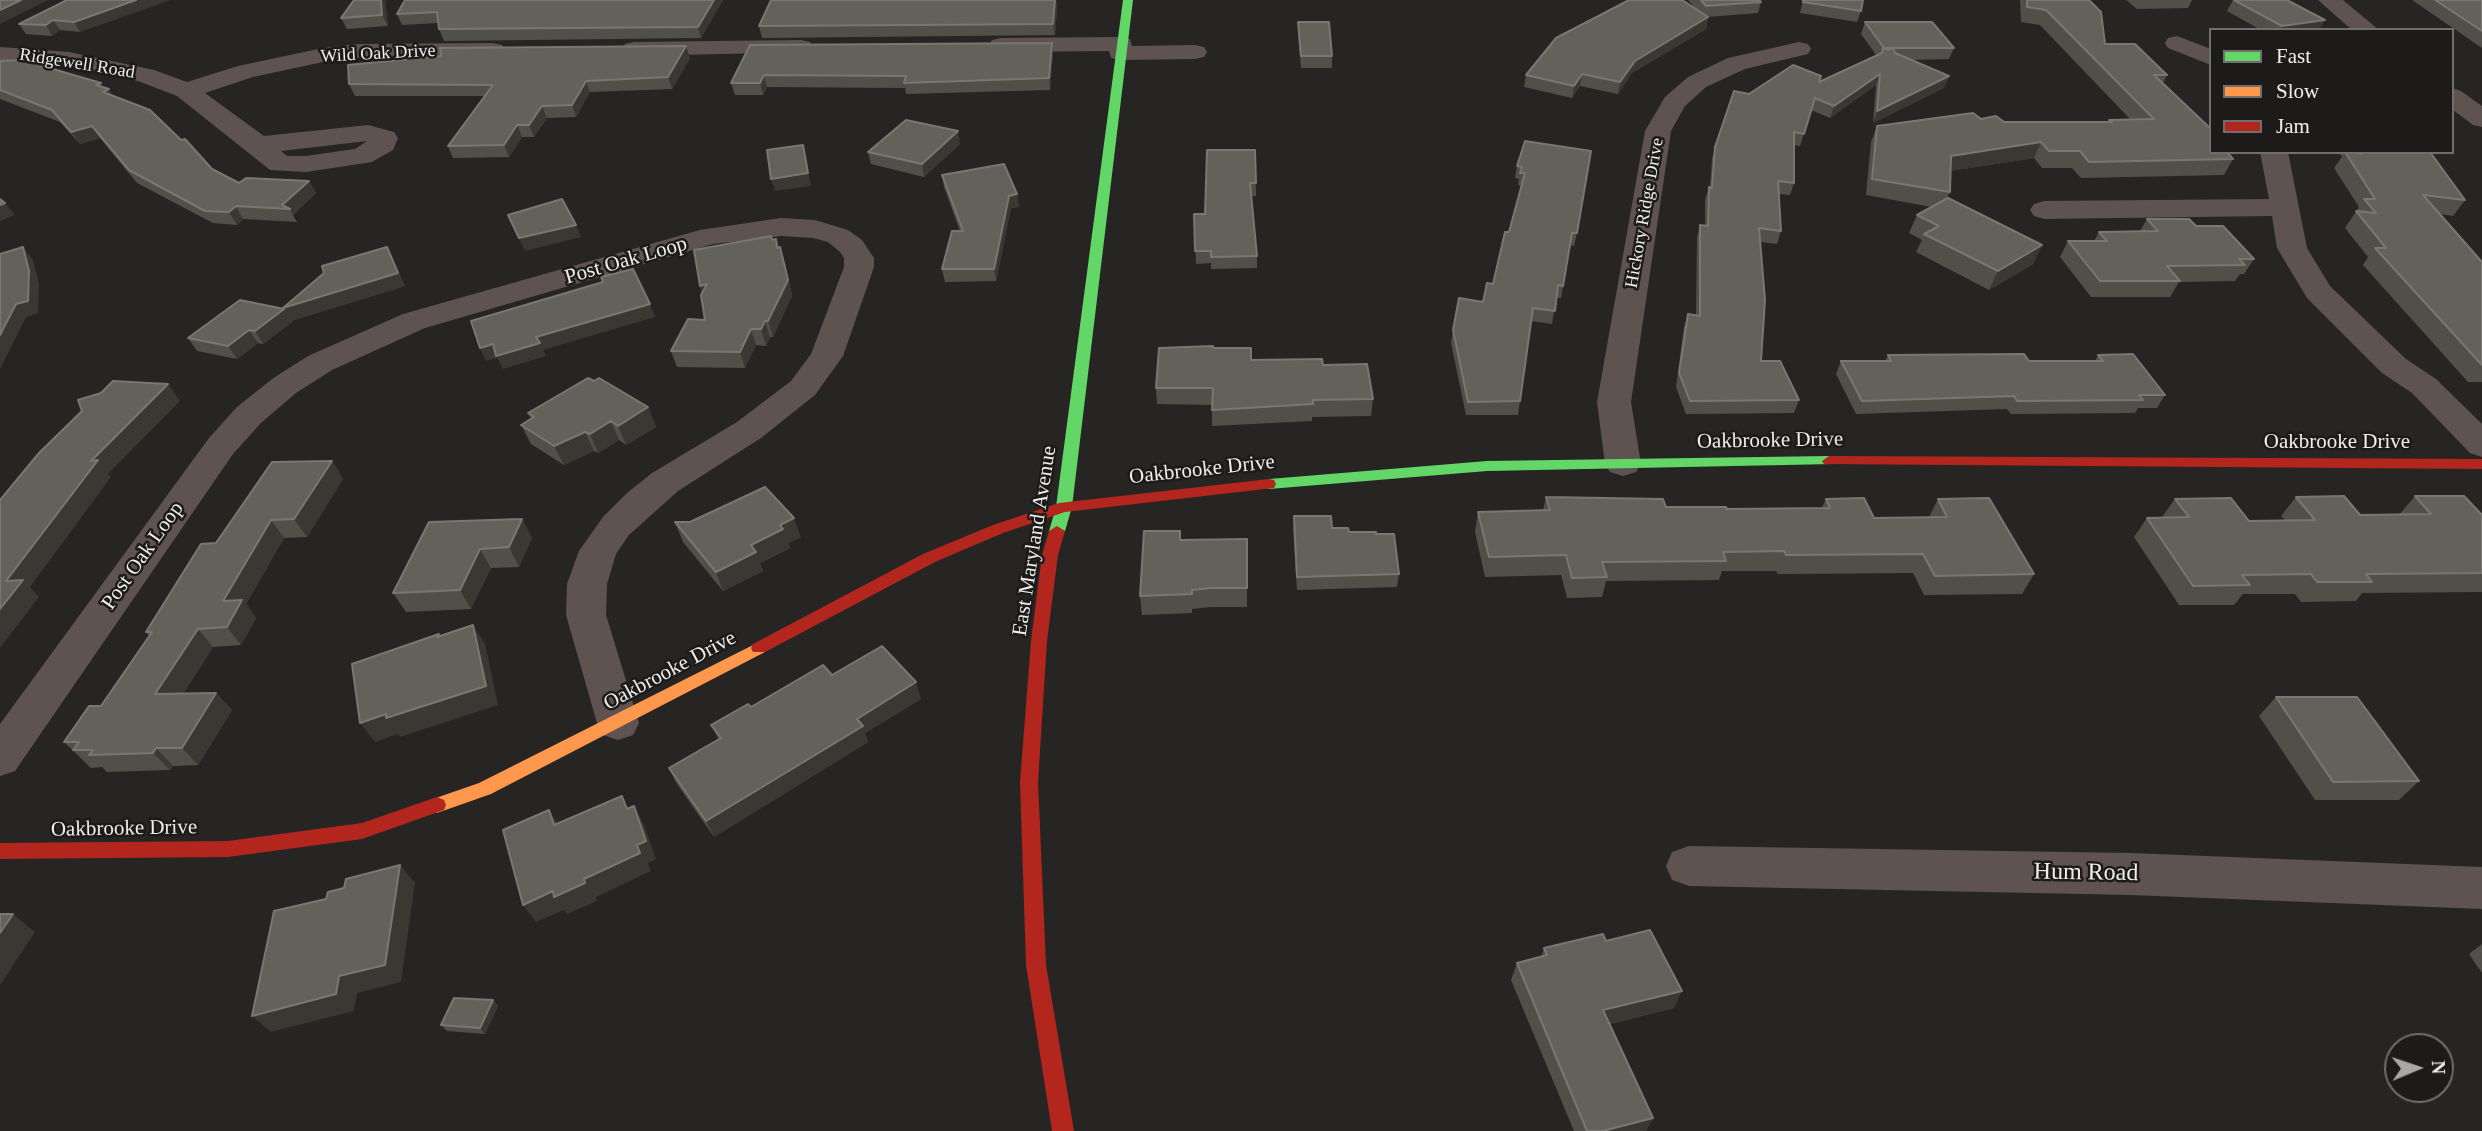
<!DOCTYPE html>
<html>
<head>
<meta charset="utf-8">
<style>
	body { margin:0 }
	#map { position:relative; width:2482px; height:1131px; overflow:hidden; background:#262523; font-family:Georgia,serif }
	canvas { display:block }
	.legend { position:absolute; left:2209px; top:28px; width:245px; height:126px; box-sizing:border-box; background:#1d1b19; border:2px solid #716f6e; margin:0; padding:9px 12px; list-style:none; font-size:21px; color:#f0eeed }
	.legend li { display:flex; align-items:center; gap:14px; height:35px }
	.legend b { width:35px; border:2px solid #716f6e }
	.north { position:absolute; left:2384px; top:1033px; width:70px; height:70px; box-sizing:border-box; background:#1d1b19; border:2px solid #716f6e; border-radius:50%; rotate:88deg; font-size:19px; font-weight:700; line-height:28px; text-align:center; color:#f0eeed }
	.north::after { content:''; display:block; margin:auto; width:24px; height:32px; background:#a9a8a6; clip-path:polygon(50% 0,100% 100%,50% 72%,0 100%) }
</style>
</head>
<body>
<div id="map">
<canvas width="2482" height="1131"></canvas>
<ul class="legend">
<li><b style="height:9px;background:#63d668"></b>Fast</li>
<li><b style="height:9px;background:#ff974d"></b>Slow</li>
<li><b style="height:9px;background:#b3261e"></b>Jam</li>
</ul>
<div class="north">N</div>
</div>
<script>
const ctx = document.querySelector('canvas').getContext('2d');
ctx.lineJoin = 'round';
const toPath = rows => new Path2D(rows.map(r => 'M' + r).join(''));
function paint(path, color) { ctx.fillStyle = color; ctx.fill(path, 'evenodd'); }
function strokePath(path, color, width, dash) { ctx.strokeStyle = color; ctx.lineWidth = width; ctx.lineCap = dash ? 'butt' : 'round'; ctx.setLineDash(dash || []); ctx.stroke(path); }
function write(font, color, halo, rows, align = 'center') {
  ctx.font = font + ' Georgia,serif'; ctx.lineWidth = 5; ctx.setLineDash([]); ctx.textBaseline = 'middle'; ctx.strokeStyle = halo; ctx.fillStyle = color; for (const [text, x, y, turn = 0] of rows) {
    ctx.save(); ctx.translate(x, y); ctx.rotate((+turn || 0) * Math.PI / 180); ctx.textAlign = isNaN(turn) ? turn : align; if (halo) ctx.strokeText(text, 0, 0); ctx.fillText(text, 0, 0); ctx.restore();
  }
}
paint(toPath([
	[2318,0,2343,0,2379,30,2352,30,2318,0],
	[2177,36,2211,49,2211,65,2168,48,2165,43,2168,38,2177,36],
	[1121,37,1130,39,1132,46,1195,45,1204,47,1207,52,1204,57,1195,59,1120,60,1111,58,1109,51,1001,52,992,50,989,45,992,40,1001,38,1121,37],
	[801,40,810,42,813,47,810,52,634,56,625,54,622,49,625,44,634,42,801,40],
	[1799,42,1808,44,1811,49,1808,54,1745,69,1706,87,1685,106,1671,131,1631,402,1641,464,1636,472,1623,476,1610,472,1605,464,1597,402,1645,131,1665,97,1688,77,1728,58,1799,42],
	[493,43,502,45,505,50,502,55,360,58,323,62,253,77,205,93,264,136,368,125,394,132,398,138,393,150,372,162,306,172,270,170,177,96,138,81,69,66,0,61,0,47,69,52,154,70,187,82,238,66,323,48,360,44,493,43],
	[367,141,355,149,306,156,287,156,281,151,367,141],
	[2452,88,2461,91,2482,106,2482,127,2473,125,2452,109,2452,88],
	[2260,152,2288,152,2307,248,2330,286,2406,359,2436,379,2482,424,2482,457,2470,453,2412,393,2382,373,2307,298,2277,248,2272,216,2044,219,2034,216,2030,210,2034,204,2044,201,2269,199,2260,152],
	[781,218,815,220,848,230,862,240,874,258,874,267,843,356,815,395,761,438,678,491,629,535,616,554,607,584,606,615,639,723,633,735,618,740,603,735,597,723,566,615,567,584,579,551,603,517,627,493,652,473,737,422,791,381,811,354,844,267,844,258,840,252,828,242,813,238,781,236,713,244,425,328,332,370,296,393,261,423,233,454,15,771,0,776,0,724,209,438,237,407,272,379,308,356,403,314,700,230,781,218],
	[1689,846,2131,853,2482,867,2482,909,2131,895,1689,886,1672,880,1666,866,1672,852,1689,846]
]), '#5e5350');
paint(toPath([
	[1123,0,1133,0,1072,507,1065,531,1057,536,1049,531,1056,507,1123,0],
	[1829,456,1836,461,1834,464,1487,471,1269,489,1262,484,1269,479,1487,461,1829,456]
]), '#63d668');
paint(toPath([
	[759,642,765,644,767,648,765,652,491,794,437,813,430,810,428,805,430,800,479,783,759,642]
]), '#ff974d');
paint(toPath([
	[1829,456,2482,459,2482,469,1824,464,1822,461,1829,456],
	[1269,479,1274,480,1276,484,1274,488,1065,512,1003,533,935,562,765,652,753,652,751,648,753,644,923,554,993,525,1059,503,1269,479],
	[1057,526,1065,531,1058,555,1047,641,1038,782,1046,965,1074,1131,1052,1131,1026,965,1020,782,1031,641,1042,555,1049,531,1057,526],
	[437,797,444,800,446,805,444,810,362,839,228,857,0,859,0,843,228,841,362,823,437,797]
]), '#b3261e');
paint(toPath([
	[67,0,80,32,60,30,52,36,26,34,19,24],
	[385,0,388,26,347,29,341,18],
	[405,0,723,0,701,38,444,41,439,29,438,23,402,25,397,14],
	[771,0,1056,0,1057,8,1055,35,762,38,759,26],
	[1688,0,1759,0,1761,2,1758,13,1707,17,1708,17,1706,29,1632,73,1618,94,1580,86,1572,98,1524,87,1526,75,1696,9],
	[1803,0,1861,11,1857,22,1800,13],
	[2020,0,2089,0,2105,44,2167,75,2163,83,2211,152,2228,152,2228,153,2233,159,2224,175,2081,178,2072,168,2042,168,2034,158,1950,171,1950,192,1947,198,2042,245,2033,264,1989,290,1916,252,1922,240,1909,233,1917,215,1932,207,1866,195,1871,142,1877,126,1981,119,2004,122,2108,122,2109,120,2130,119,2040,25,2021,22],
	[2126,0,2192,0,2188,8,2137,9],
	[2233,0,2319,30,2261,30,2227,11],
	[2412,0,2482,0,2482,48],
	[1298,22,1332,56,1332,68,1301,68,1298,34],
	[1865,22,1954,48,1949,59,1910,60,1949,76,1944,88,1873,123,1876,85,1830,118,1811,110,1800,146,1794,145,1794,183,1790,195,1779,194,1781,231,1777,244,1760,242,1761,361,1799,400,1794,413,1686,414,1676,387,1684,327,1688,314,1696,315,1697,237,1700,225,1705,225,1705,200,1709,187,1710,187,1712,159,1715,147,1749,94,1819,82,1877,56,1861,34],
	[1052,43,1053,54,1050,90,906,94,905,88,767,87,763,95,735,95,731,83,750,45],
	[690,58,672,89,590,92,576,117,547,118,534,137,522,137,509,157,453,158,448,146,484,96,355,96,349,84],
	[0,61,109,89,113,96,181,140,212,169,239,183,309,181,316,193,293,215,297,222,243,219,237,225,213,223,137,183,100,138,80,144,60,122,0,99],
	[1525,141,1577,233,1574,246,1570,245,1561,298,1556,298,1552,324,1531,321,1518,415,1466,415,1451,343,1453,330,1483,302,1493,284,1509,232,1521,186,1518,185,1519,179,1515,178,1517,166],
	[960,144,924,177,871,164,868,152],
	[1255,150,1256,196,1251,196,1257,256,1257,268,1211,269,1211,263,1196,264,1194,214,1205,214],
	[2339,152,2430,152,2465,200,2453,216,2440,214,2482,262,2482,382,2468,382,2363,265,2368,257,2345,228,2359,207,2334,168,2342,157],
	[942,175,1017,194,1019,207,1011,208,996,281,945,282,942,269,960,231,944,187],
	[2147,219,2196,226,2254,259,2244,274,2240,274,2235,281,2179,282,2170,297,2091,297,2060,257,2068,241,2094,241,2099,232,2140,231],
	[776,239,785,263,792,296,773,337,770,337,766,346,756,345,745,368,677,367,671,351,705,320,702,293,700,286,772,240],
	[387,247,405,286,291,321,292,322,263,344,258,343,237,359,197,351,188,338,283,309],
	[1214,348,1251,360,1323,365,1373,399,1371,416,1312,417,1312,421,1212,426,1212,405,1157,404,1156,388],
	[1888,355,2029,361,2095,361,2098,355,2165,395,2157,408,2138,408,2135,413,2011,414,2007,409,1856,414,1836,374,1841,361,1885,361],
	[648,407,656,427,626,445,619,440,598,453,594,451,564,465,531,444,521,425,531,419,528,413],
	[332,461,343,479,307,537,284,538,246,604,256,618,241,645,213,647,183,694,216,693,232,710,198,765,173,766,170,770,107,772,102,767,91,768,64,742,101,706,149,636,146,632,216,543],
	[2415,496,2482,515,2482,592,2362,593,2356,601,2301,602,2295,594,2243,594,2234,605,2179,605,2134,537,2147,518,2162,517,2175,499,2249,521,2285,520,2281,516,2296,497,2360,515,2399,515],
	[1546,497,1666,507,1727,509,1821,509,1826,499,1874,518,1929,517,1938,499,2034,574,2022,594,1924,595,1913,573,1778,574,1776,571,1722,571,1719,580,1606,581,1602,597,1567,598,1561,575,1485,577,1475,532,1478,512,1543,510],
	[1294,516,1332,528,1349,532,1376,534,1399,574,1397,587,1297,590,1293,529],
	[522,519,532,538,519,567,491,568,471,609,406,612,393,593],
	[675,522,801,537,788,543,790,548,760,563,763,571,723,591,683,542],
	[1247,539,1247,607,1210,607,1192,609,1192,613,1142,615,1140,596,1181,540],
	[832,675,921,699,865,733,868,742,714,837,677,784,669,768,719,740,711,725,751,707],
	[2276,697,2419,781,2399,800,2315,800,2259,716],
	[1606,941,1674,1008,1610,1024,1653,1118,1646,1131,1574,1131,1511,980,1517,963,1541,957,1544,948],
	[2482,944,2482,973,2469,954],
	[493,1000,498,1006,485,1034,447,1031,441,1025]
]), '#515048');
paint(toPath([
	[21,0,48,0,0,24,0,10],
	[136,0,171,0,80,32,74,22],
	[381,0,385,0,388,26,382,15],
	[714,0,723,0,701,38,698,27],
	[1055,0,1057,8,1055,35,1053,24],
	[1708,17,1706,29,1632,73,1618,94,1620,82,1635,61],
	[53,20,60,30,52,36,46,25],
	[2325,20,2319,30,2280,30,2282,26],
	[1052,43,1053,54,1050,90,1049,78],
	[686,46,690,58,672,89,668,77],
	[1582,74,1580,86,1572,98,1574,86],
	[1880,74,1876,85,1830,118,1834,106],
	[764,75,767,87,763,95,760,83],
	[1949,76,1944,88,1873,123,1877,111],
	[586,81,590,92,576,117,572,105],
	[101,83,106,91,109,89,116,101,111,104,96,85],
	[542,106,547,118,534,137,529,125],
	[517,125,522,137,509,157,504,145],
	[92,126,100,138,80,144,71,132],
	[958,131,960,144,924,177,922,164],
	[2041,142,2034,158,1944,172,1951,156],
	[803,145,811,186,775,191,771,179],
	[309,181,316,193,293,215,290,209,282,205],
	[1017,194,1019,207,1011,208,996,281,994,269,1009,196],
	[5,203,15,215,0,221,0,205],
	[236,206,243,219,237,225,229,212],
	[576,225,581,237,525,251,519,238],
	[2042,245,2033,264,1989,290,1998,271],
	[23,247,33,260,39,283,38,313,26,317,0,369,0,335],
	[387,247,405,286,291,321,292,322,263,344,255,331,283,308],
	[780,247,792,296,773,337,768,321],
	[707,284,705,302,700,286],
	[650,304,655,317,543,350,546,356,503,369,497,358,486,361,480,348,493,344,536,337],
	[765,321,770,337,766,346,761,329],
	[751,329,756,345,745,368,740,352],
	[249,330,258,343,237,359,228,346],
	[168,384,180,401,108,474,111,477,30,587,39,597,0,648,0,609,6,581,91,461],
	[648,407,656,427,626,445,618,426],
	[611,421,619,440,598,453,590,434],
	[585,432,594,451,564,465,554,446],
	[332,461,343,479,307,537,294,519],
	[794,518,801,537,788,543,790,548,760,563,763,571,723,591,716,572,751,545,780,525],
	[522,519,532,538,519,567,509,547],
	[271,520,284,538,246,604,256,618,241,645,227,627,223,601],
	[480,549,491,568,471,609,460,590],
	[473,625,485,644,498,705,400,737,398,734,375,742,360,723],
	[198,629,213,647,171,712,155,694],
	[916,682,921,699,865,733,868,742,714,837,706,821,857,719],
	[216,693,232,710,198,765,182,748],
	[156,748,173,766,170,770,153,753],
	[634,806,644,825,656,859,648,863,651,871,596,897,597,901,567,914,564,910,536,922,523,905,584,879,637,845],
	[549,810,561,828,554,825],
	[400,865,415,883,401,982,357,993,354,1011,271,1032,252,1016,339,976],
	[13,914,35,932,0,985,0,933],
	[1682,991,1674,1008,1596,1027,1603,1010],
	[493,1000,498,1006,485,1034,480,1028],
	[1653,1118,1646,1131,1603,1131]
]), '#393832');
const building = toPath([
	[0,0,21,0,0,10,0,0],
	[67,0,136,0,74,22,53,20,46,25,19,24,67,0],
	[354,0,381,0,382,15,341,18,354,0],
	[405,0,714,0,698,27,439,29,437,12,397,14,405,0],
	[771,0,1055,0,1053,24,759,26,771,0],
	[1629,0,1682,0,1708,17,1635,61,1620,82,1582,74,1574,86,1526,75,1556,38,1629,0],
	[1701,0,1759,0,1761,2,1706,6,1701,0],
	[1803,0,1863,0,1861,11,1803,2,1803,0],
	[2027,0,2089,0,2101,12,2105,44,2135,44,2167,75,2154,75,2211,129,2211,152,2227,152,2233,159,2089,162,2080,151,2049,151,2041,142,1951,156,1950,192,1872,179,1877,126,1973,113,1981,119,1996,116,2004,122,2112,122,2109,120,2154,119,2046,10,2027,7,2027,0],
	[2234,0,2287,0,2325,20,2282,26,2234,0],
	[2435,0,2482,0,2482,31,2435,0],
	[1298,22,1329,22,1332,56,1301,56,1298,22],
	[1865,22,1932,22,1954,48,1884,48,1865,22],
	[1052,43,1049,78,904,83,906,76,764,75,760,83,731,83,750,45,1052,43],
	[686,46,668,77,586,81,572,105,542,106,529,125,517,125,504,145,448,146,493,85,349,84,348,65,441,56,440,48,686,46],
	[1883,48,1888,50,1893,48,1895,53,1949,76,1877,111,1880,74,1834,106,1815,98,1804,134,1794,132,1794,183,1778,181,1781,231,1759,228,1765,300,1761,361,1780,361,1799,400,1690,401,1679,373,1688,314,1700,316,1700,225,1708,226,1709,187,1712,188,1715,147,1734,91,1749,94,1793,65,1821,76,1819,82,1882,53,1883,48],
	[22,60,101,83,96,85,109,89,103,92,150,110,181,140,185,139,212,169,239,183,246,178,309,181,282,205,290,209,236,206,229,212,205,211,129,170,92,126,71,132,52,110,0,90,0,61,22,60],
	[906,120,958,131,922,164,868,152,906,120],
	[1525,141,1591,151,1577,233,1572,233,1563,286,1558,285,1555,311,1533,308,1520,401,1468,402,1453,330,1459,298,1483,302,1487,283,1493,284,1505,232,1509,232,1525,173,1520,173,1522,167,1517,166,1525,141],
	[803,145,808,173,771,179,767,150,803,145],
	[1207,150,1255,150,1256,183,1250,183,1257,256,1211,257,1211,251,1195,251,1194,214,1205,214,1207,150],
	[2345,152,2362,154,2361,152,2430,152,2465,200,2423,195,2482,262,2482,365,2375,248,2386,248,2356,211,2376,213,2364,199,2375,199,2345,152],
	[1004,164,1017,194,1009,196,994,269,942,269,952,231,963,231,942,175,1004,164],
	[1948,198,2042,245,1998,271,1924,234,1939,226,1917,215,1948,198],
	[0,199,5,203,0,205,0,199],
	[562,199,576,225,519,238,508,215,562,199],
	[2147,219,2189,219,2196,226,2223,226,2254,259,2239,259,2245,265,2167,266,2180,281,2100,281,2068,241,2107,241,2099,232,2158,231,2147,219],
	[771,236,772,240,776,239,777,248,780,247,788,280,768,321,765,321,761,329,751,329,740,352,671,351,688,319,705,320,701,295,707,284,700,286,694,250,771,236],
	[23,247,29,271,28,301,16,304,0,335,0,254,23,247],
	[387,247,398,273,283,308,324,273,322,266,387,247],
	[633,269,650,304,536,337,540,343,496,356,493,344,480,348,471,321,603,282,601,277,633,269],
	[240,300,284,309,255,331,249,330,228,346,188,338,240,300],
	[1213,346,1213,348,1251,348,1251,360,1322,359,1323,365,1367,364,1373,399,1313,400,1313,404,1212,410,1213,388,1156,388,1159,348,1213,346],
	[2024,354,2029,361,2103,361,2098,355,2133,354,2165,395,2139,395,2143,400,2017,401,2014,396,1862,401,1841,361,1891,361,1888,355,2024,354],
	[588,378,594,381,599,378,648,407,618,426,611,421,590,434,585,432,554,446,521,425,534,417,528,413,588,378],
	[113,381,168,384,91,461,98,460,6,581,23,580,0,609,0,500,39,453,82,411,78,400,101,393,113,381],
	[332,461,294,519,271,520,223,601,242,600,227,627,198,629,155,694,216,693,182,748,156,748,153,753,89,755,93,750,73,750,79,742,64,742,89,706,101,706,152,632,146,632,201,544,216,543,272,462,332,461],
	[765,487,794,518,780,525,783,529,751,545,756,552,716,572,675,522,690,522,765,487],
	[2344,496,2360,515,2431,514,2415,496,2464,496,2482,515,2482,573,2366,574,2372,582,2317,582,2311,574,2242,575,2250,585,2193,586,2147,518,2189,517,2175,499,2231,498,2249,521,2315,520,2296,497,2344,496],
	[1546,497,1663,499,1666,507,1726,507,1727,509,1830,508,1826,499,1864,498,1874,518,1947,517,1938,499,1989,498,2034,574,1935,576,1923,554,1786,555,1784,551,1723,552,1726,561,1602,562,1607,577,1572,578,1566,555,1489,557,1478,512,1550,510,1546,497],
	[1294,516,1331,516,1332,528,1348,528,1349,532,1376,532,1376,534,1394,534,1399,574,1297,577,1294,516],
	[522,519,509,547,480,549,460,590,393,593,429,522,522,519],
	[1144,531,1180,531,1180,540,1247,539,1247,588,1210,588,1192,590,1192,594,1140,596,1144,531],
	[473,625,486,686,386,718,386,714,360,723,352,664,439,634,437,637,473,625],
	[882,646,916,682,857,719,863,726,706,821,669,768,721,738,711,725,748,704,751,707,823,665,832,675,882,646],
	[2276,697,2357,697,2419,781,2333,782,2276,697],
	[622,796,627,809,634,806,646,841,637,845,640,853,584,879,585,883,554,897,553,891,523,905,503,830,549,810,554,825,622,796],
	[400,865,385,965,339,976,336,994,252,1016,274,911,326,899,328,892,344,888,346,879,400,865],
	[0,914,13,914,0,933,0,914],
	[1650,930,1682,991,1603,1010,1653,1118,1603,1131,1587,1131,1517,963,1547,955,1544,948,1603,934,1606,941,1650,930],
	[454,998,493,1000,480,1028,441,1025,454,998]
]);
paint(building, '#62615a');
strokePath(building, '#787771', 2);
write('18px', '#f0eeed', '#1d1b19', [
	["Wild Oak Drive",378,54,-3],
	["Ridgewell Road",77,64,9],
	["Hickory Ridge Drive",1645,213,-80]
]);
write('21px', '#f0eeed', '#1d1b19', [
	["Post Oak Loop",626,261,-16],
	["Oakbrooke Drive",1770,441,-1],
	["Oakbrooke Drive",2337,442],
	["Oakbrooke Drive",1202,470,-6],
	["East Maryland Avenue",1035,541,-81],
	["Post Oak Loop",143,556,-55],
	["Oakbrooke Drive",670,671,-28],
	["Oakbrooke Drive",124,829,-1]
]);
write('24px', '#f0eeed', '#1d1b19', [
	["Hum Road",2086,873,1]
]);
</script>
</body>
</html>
